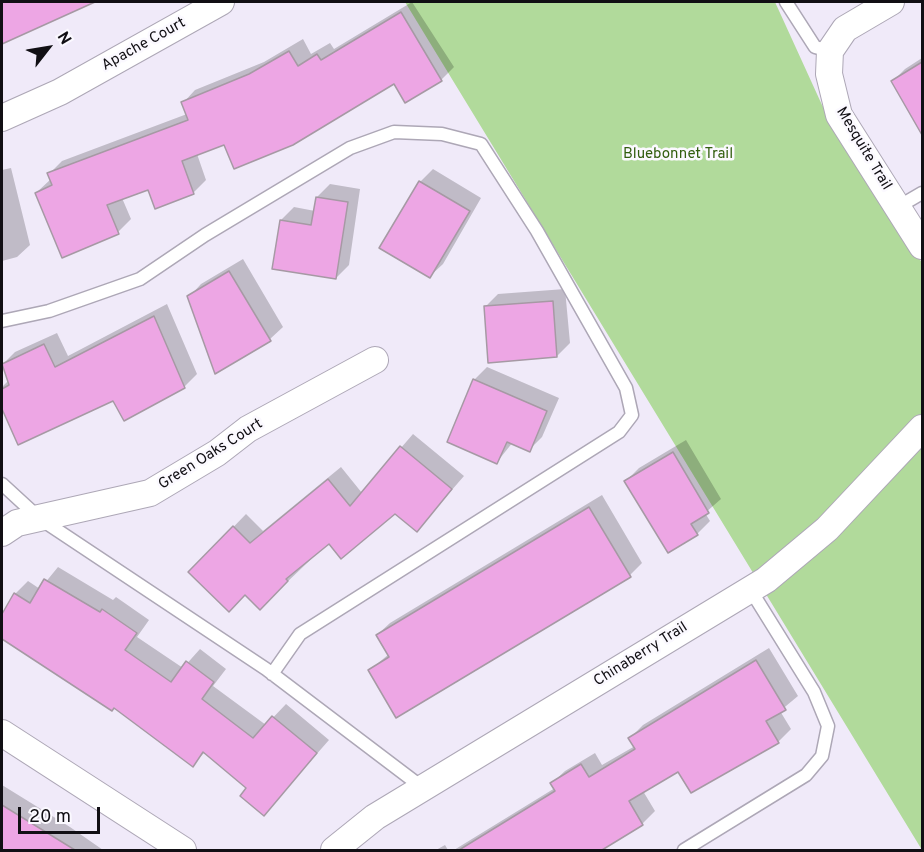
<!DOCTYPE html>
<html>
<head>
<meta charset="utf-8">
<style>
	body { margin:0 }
	#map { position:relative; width:924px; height:852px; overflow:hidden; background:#f0eaf9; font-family:Overpass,sans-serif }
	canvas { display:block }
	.frame { position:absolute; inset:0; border:3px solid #110f14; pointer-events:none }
	.north { position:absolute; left:18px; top:18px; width:60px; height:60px; -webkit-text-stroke:4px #fbf9ff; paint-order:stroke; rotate:59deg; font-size:16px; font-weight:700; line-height:24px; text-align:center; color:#110f14 }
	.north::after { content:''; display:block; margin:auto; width:21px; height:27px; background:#110f14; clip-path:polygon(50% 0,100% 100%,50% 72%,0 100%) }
	.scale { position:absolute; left:18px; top:807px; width:82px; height:27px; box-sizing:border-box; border:3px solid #110f14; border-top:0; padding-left:8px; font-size:18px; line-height:21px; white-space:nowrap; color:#110f14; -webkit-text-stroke:4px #fbf9ff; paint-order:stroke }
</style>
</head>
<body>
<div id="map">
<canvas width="924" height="852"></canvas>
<div class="frame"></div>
<div class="north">N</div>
<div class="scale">20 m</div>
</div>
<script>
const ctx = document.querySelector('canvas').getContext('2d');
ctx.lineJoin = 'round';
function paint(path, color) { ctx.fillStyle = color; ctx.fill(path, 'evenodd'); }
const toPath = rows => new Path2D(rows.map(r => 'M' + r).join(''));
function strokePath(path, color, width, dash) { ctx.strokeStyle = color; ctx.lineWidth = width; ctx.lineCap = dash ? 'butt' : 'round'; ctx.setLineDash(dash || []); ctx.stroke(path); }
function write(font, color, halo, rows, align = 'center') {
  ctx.font = font + ' Overpass,sans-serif'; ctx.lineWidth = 5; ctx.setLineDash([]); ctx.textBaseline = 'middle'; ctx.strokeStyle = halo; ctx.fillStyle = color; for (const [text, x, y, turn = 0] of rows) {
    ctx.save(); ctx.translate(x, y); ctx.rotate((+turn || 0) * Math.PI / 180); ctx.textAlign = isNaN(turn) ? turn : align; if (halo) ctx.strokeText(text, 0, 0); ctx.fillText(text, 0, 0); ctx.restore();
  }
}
paint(toPath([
	[405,2,775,2,822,105,922,263,922,850]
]), '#b1da9b');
paint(toPath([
	[2,2,86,2,2,42],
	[412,2,454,67,441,80,394,82,197,154,206,180,194,192,156,207,149,188,122,198,131,219,118,232,63,256,36,193,51,179,49,174,62,161,187,114,183,103,195,90,264,62,303,39,311,54,330,43,334,49],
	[922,58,922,132,892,82,905,69],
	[11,168,30,245,17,257,2,261,2,170],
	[433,169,481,198,443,264,430,276,420,182],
	[330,184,360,189,349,265,336,278,281,220,294,207,315,211,317,197],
	[243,259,283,327,270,339,216,372,189,297,201,284],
	[565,289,570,343,557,356,485,307,498,294],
	[167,304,197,374,184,387,113,399,19,443,2,406,2,387,9,380,2,365,15,352,57,333,68,356],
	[487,367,559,398,542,437,529,450,513,442,497,462,474,380],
	[413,434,464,476,417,530,395,512,329,542,260,608,245,594,190,572,246,514,263,531,341,467,362,493],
	[686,440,721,499,705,513,710,521,697,534,626,481,639,468],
	[602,495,642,563,630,575,370,670,389,654,377,635,390,623],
	[58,567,113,600,116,597,149,620,137,637,183,668,200,649,226,669,213,686,266,725,286,704,329,740,264,814,248,788,205,752,192,765,114,707,2,638,2,617,15,594,28,581,40,589],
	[769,648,798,696,780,711,791,729,778,742,678,770,643,791,655,811,642,824,599,850,454,850,555,788,552,783,565,771,595,753,602,765,635,746,630,738,643,725],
	[2,785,70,827,103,850,2,850],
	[445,845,448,850,436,850]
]), '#0003');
const building = toPath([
	[2,2,95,2,2,44,2,2],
	[401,12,442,81,405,103,394,84,293,145,234,169,224,145,182,161,194,194,155,209,148,190,107,205,119,234,62,258,35,193,52,185,47,173,188,120,181,102,249,74,289,51,298,66,317,54,321,60,401,12],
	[922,62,922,135,891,81,922,62],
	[419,181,470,211,430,278,379,248,419,181],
	[316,197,348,202,336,279,272,269,280,220,311,225,316,197],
	[229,271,271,341,215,374,187,296,229,271],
	[553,301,557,357,488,363,484,306,553,301],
	[154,316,185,388,124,421,113,401,18,445,2,409,2,389,9,385,2,364,44,344,55,367,154,316],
	[473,379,547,411,530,452,507,442,497,464,447,442,473,379],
	[400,446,452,489,417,532,395,514,341,559,329,544,286,579,288,581,260,610,245,595,229,612,188,572,233,526,250,543,328,479,350,506,400,446],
	[673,452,709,513,691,524,698,535,668,553,624,481,673,452],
	[589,507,631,577,396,718,368,670,389,657,376,635,589,507],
	[44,579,100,612,102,609,137,633,125,650,171,682,186,661,214,682,202,699,253,738,272,716,317,753,264,816,240,796,246,788,203,752,193,767,114,708,112,711,2,639,2,614,14,593,30,603,44,579],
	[756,660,786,710,766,721,779,743,691,793,678,772,629,801,643,825,602,850,459,850,555,791,550,783,581,764,589,777,635,749,628,738,756,660],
	[2,805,75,850,2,850,2,805]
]);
paint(building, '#eda6e4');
strokePath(building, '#a699a4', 1.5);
const lane = toPath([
	[786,2,815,47,830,51],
	[898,207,922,193],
	[2,321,49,311,140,279,205,235,350,148,394,132,442,134,481,144,537,231,626,388,632,415,619,432,300,634,272,674],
	[2,484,39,518,266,669,423,788],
	[684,850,806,775,822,756,828,726,814,692,750,589]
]);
const street = toPath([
	[891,2,845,29,830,51,829,74,839,115,922,246],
	[2,118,60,92,221,2],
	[2,533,17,523,150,493,217,453,248,429,375,360],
	[2,733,183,850],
	[334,850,375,817,766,580,827,529,922,428]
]);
strokePath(lane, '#ada7b6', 15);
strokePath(street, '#ada7b6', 28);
strokePath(lane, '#fff', 12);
strokePath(street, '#fff', 26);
write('15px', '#110f14', '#fbf9ff', [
	["Apache Court",144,45,-29],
	["Mesquite Trail",863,149,59],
	["Green Oaks Court",211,455,-32],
	["Chinaberry Trail",641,655,-32]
]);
write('15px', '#325e0f', '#fbf9ff', [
	["Bluebonnet Trail",678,155]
]);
</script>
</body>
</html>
